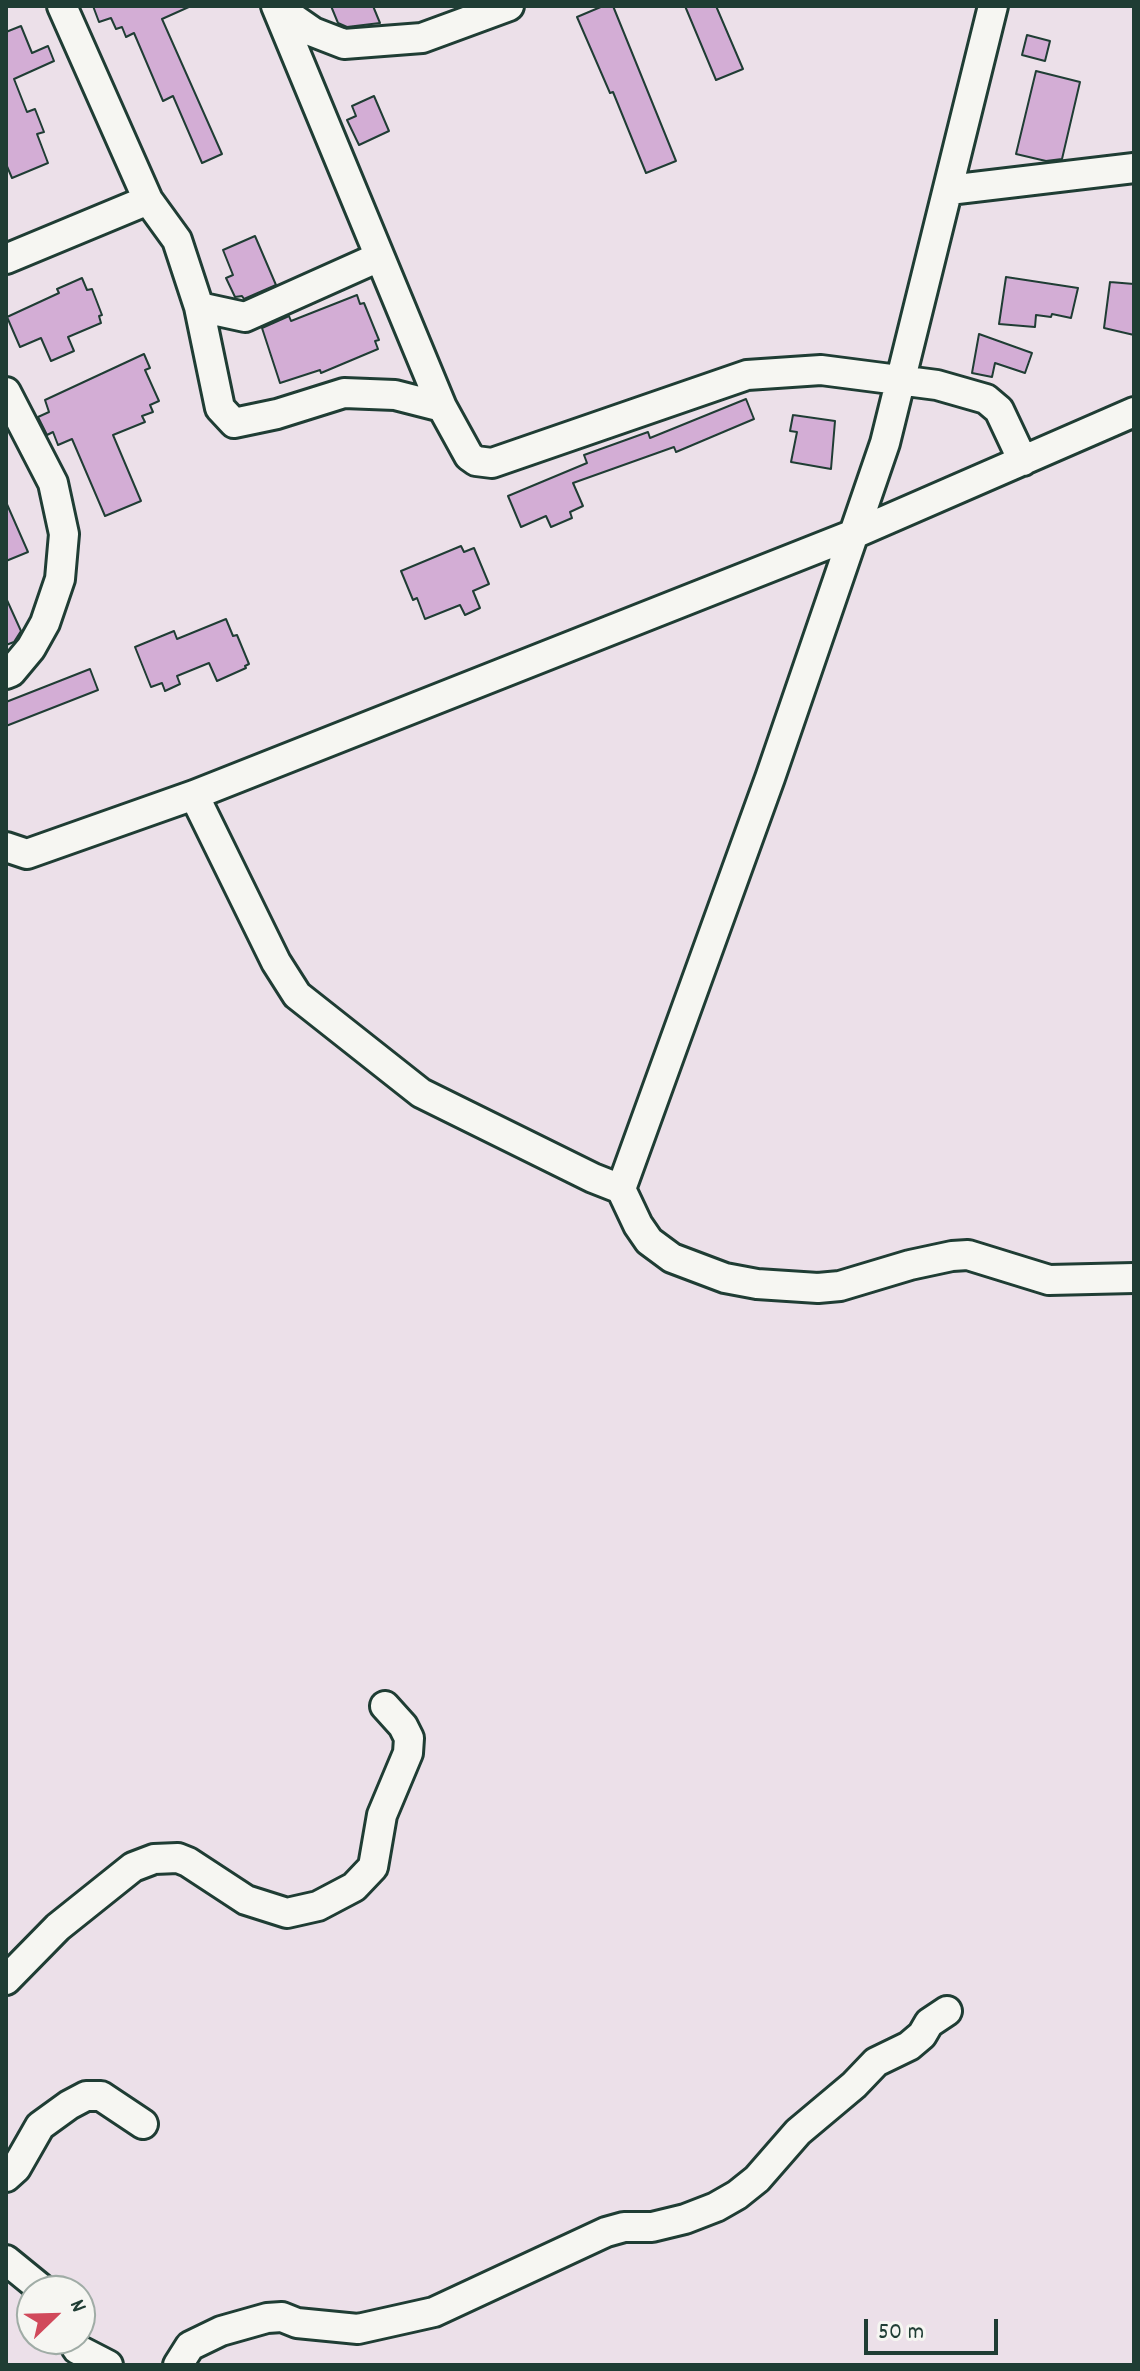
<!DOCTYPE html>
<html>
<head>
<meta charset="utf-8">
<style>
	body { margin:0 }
	#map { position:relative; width:1140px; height:2371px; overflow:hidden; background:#ece0e9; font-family:Dekko,sans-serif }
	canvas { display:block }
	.frame { position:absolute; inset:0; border:8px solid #1f3d34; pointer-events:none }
	.north { position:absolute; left:16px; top:2275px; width:80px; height:80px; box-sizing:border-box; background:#f6f6f2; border:2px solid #a0aca6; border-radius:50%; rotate:67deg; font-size:22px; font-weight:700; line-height:32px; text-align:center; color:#1f3d34 }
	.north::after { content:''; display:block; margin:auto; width:28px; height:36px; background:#d1495b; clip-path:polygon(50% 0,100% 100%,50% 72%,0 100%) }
	.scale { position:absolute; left:864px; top:2319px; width:134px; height:36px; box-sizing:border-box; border:4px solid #1f3d34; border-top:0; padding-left:10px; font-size:24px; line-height:28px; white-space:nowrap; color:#1f3d34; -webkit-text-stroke:6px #f6f6f2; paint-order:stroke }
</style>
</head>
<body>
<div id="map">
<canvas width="1140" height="2371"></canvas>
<div class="frame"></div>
<div class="north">N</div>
<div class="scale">50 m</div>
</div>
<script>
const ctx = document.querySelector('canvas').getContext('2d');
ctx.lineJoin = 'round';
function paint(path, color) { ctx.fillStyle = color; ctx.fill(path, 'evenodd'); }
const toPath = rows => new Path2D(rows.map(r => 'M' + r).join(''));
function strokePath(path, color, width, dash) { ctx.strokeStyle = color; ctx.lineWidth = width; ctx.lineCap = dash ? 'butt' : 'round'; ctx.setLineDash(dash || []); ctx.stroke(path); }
const building = toPath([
	[93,6,191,6,162,19,222,154,202,163,173,96,163,101,134,33,126,37,122,27,116,29,111,18,99,22,93,6],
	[331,6,373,6,380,23,347,27,338,23,331,6],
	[603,6,613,6,676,161,646,173,613,92,610,93,577,17,603,6],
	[685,6,716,6,743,69,716,80,685,6],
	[21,26,32,53,48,46,54,61,14,79,27,112,35,109,44,132,37,134,48,163,12,178,6,164,6,32,21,26],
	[1027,35,1050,41,1045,61,1022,55,1027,35],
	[1036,71,1080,82,1062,159,1046,161,1016,154,1036,71],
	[374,96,389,131,359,145,347,120,356,116,352,106,374,96],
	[255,236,276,285,244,299,242,296,235,297,226,278,233,275,223,250,255,236],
	[1006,277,1078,288,1071,318,1052,314,1051,317,1036,315,1035,327,999,324,1006,277],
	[82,278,87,290,92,289,102,315,99,316,101,323,68,337,74,351,51,361,41,338,20,347,7,317,59,293,57,289,82,278],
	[1110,282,1134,284,1134,335,1104,328,1110,282],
	[357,295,360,304,364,303,379,340,375,341,378,349,321,373,320,370,280,383,262,328,289,316,291,321,357,295],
	[979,334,1032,353,1025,373,995,363,992,377,972,373,979,334],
	[144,354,150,368,145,370,159,401,150,405,153,412,142,416,145,422,113,435,141,501,105,516,72,439,58,445,53,432,47,435,38,417,49,412,45,400,144,354],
	[746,399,754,419,676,452,674,447,573,483,583,506,570,512,572,518,551,527,546,516,521,527,508,496,587,463,584,455,648,432,650,438,746,399],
	[793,415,835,421,831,469,791,462,797,432,790,431,793,415],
	[6,502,28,552,6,561,6,502],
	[461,546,464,552,474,548,489,584,473,591,480,608,465,615,460,605,425,619,417,598,413,600,401,571,461,546],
	[6,598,21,631,14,642,6,645,6,598],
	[226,619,233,636,237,635,249,664,245,666,246,668,217,681,209,663,177,676,180,684,165,691,162,683,151,687,135,647,174,631,177,639,226,619],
	[90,669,98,690,6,726,6,702,90,669]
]);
paint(building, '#d3add5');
strokePath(building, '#1f3d34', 2);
const minor = toPath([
	[62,6,148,200,177,240,199,307,220,408,234,423,277,414,344,393,395,395,442,407,469,456,476,461,492,463,747,375,821,370,937,385,986,399,999,410,1023,461],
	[276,6,442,407],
	[277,7,313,32,344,44,422,38,509,6],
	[949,190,1134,168],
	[6,259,148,200],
	[199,307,245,317,379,257],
	[6,392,53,483,64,534,60,579,45,623,31,648,11,672,6,674],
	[194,795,276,962,297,995,421,1093,593,1178,621,1189,638,1225,649,1241,672,1258,725,1278,757,1284,818,1288,840,1286,910,1265,952,1256,968,1255,1049,1280,1134,1278],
	[6,847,27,854,194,795,854,534,1134,412],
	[621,1189,770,778,885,443,993,6],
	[6,1980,58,1927,133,1867,154,1859,178,1858,188,1862,246,1900,287,1913,318,1906,354,1887,373,1867,382,1815,408,1753,409,1738,403,1726,385,1706],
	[6,2177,16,2168,40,2126,69,2105,86,2096,101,2096,143,2124],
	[6,2260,44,2291],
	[72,2339,77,2349,108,2365],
	[178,2365,190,2346,221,2331,267,2318,282,2317,297,2323,358,2329,434,2312,606,2232,624,2227,652,2227,685,2219,716,2207,737,2195,757,2179,798,2132,854,2085,876,2062,909,2046,922,2035,929,2023,947,2011]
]);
strokePath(minor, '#1f3d34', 34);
strokePath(minor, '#f6f6f2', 28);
</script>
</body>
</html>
